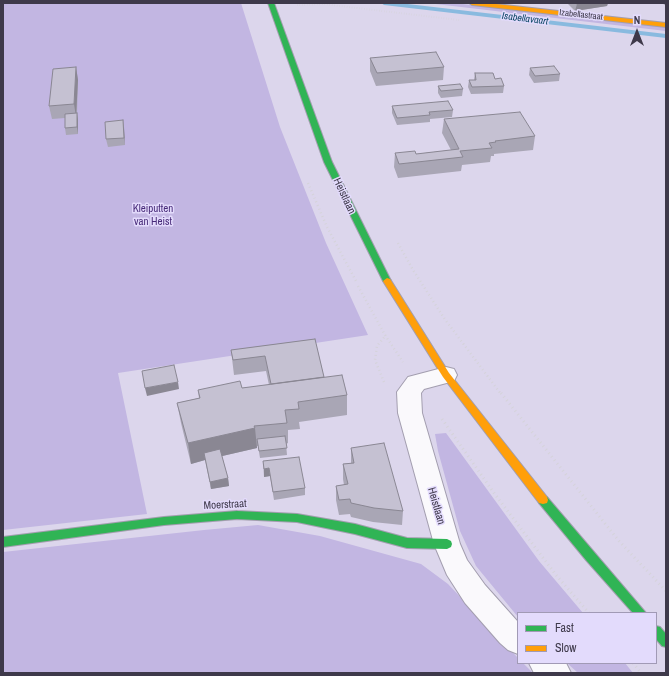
<!DOCTYPE html>
<html>
<head>
<meta charset="utf-8">
<style>
	body { margin:0 }
	#map { position:relative; width:669px; height:676px; overflow:hidden; background:#dcd6ec; font-family:"Archivo Narrow",sans-serif }
	canvas { display:block }
	.frame { position:absolute; inset:0; border:4px solid #3e394a; pointer-events:none }
	.legend { position:absolute; left:517px; top:612px; width:140px; height:52px; box-sizing:border-box; background:#e3dbfc; border:1px solid #a19ab5; margin:0; padding:5px 7px; list-style:none; font-size:12px; color:#3e394a }
	.legend li { display:flex; align-items:center; gap:8px; height:20px }
	.legend b { width:20px; border:1px solid #a19ab5 }
	.north { position:absolute; left:617px; top:12px; width:40px; height:40px; -webkit-text-stroke:3px #e3dbfc; paint-order:stroke; rotate:0deg; font-size:11px; font-weight:700; line-height:16px; text-align:center; color:#3e394a }
	.north::after { content:''; display:block; margin:auto; width:14px; height:18px; background:#3e394a; clip-path:polygon(50% 0,100% 100%,50% 72%,0 100%) }
</style>
</head>
<body>
<div id="map">
<canvas width="669" height="676"></canvas>
<div class="frame"></div>
<ul class="legend">
<li><b style="height:5px;background:#30b455"></b>Fast</li>
<li><b style="height:5px;background:#ff9f0a"></b>Slow</li>
</ul>
<div class="north">N</div>
</div>
<script>
const ctx = document.querySelector('canvas').getContext('2d');
ctx.lineJoin = 'round';
function paint(path, color) { ctx.fillStyle = color; ctx.fill(path, 'evenodd'); }
const toPath = rows => new Path2D(rows.map(r => 'M' + r).join(''));
function strokePath(path, color, width, dash) { ctx.strokeStyle = color; ctx.lineWidth = width; ctx.lineCap = dash ? 'butt' : 'round'; ctx.setLineDash(dash || []); ctx.stroke(path); }
function write(font, color, halo, rows, align = 'center') {
  ctx.font = font + ' "Archivo Narrow",sans-serif'; ctx.lineWidth = 3; ctx.setLineDash([]); ctx.textBaseline = 'middle'; ctx.strokeStyle = halo; ctx.fillStyle = color; for (const [text, x, y, turn = 0] of rows) {
    ctx.save(); ctx.translate(x, y); ctx.rotate((+turn || 0) * Math.PI / 180); ctx.textAlign = isNaN(turn) ? turn : align; if (halo) ctx.strokeText(text, 0, 0); ctx.fillText(text, 0, 0); ctx.restore();
  }
}
paint(toPath([
	[3,3,241,3,280,127,326,243,368,335,118,373,147,514,3,530],
	[427,3,454,3,666,27,666,31],
	[446,433,539,561,583,613,518,613,518,617,476,566,460,531,438,451,435,434],
	[258,525,320,536,421,564,448,584,518,658,518,663,523,663,533,673,3,673,3,552,204,530],
	[567,663,625,663,633,673,578,673]
]), '#c2b6e2');
paint(toPath([
	[381,3,399,3,666,34,666,38,384,5,381,3]
]), '#89badf');
const street = toPath([
	[446,367,454,369,457,375,454,381,424,389,421,393,422,413,460,544,467,560,485,585,518,622,518,654,508,650,500,643,465,603,447,575,434,544,398,413,397,392,408,377,446,367],
	[529,663,566,663,571,673,534,673,529,663]
]);
const fast = toPath([
	[268,3,274,3,332,162,391,281,390,283,387,284,383,281,324,162,268,3],
	[543,496,547,497,646,613,633,613,586,560,539,503,538,500,539,497,543,496],
	[237,511,297,514,355,524,407,538,447,539,451,541,452,544,451,547,447,549,407,548,355,534,297,522,237,519,164,525,3,547,3,537,164,517,237,511],
	[656,626,660,627,666,634,666,647,662,646,656,639,656,626]
]);
const slow = toPath([
	[469,3,487,3,666,23,666,27,472,5,469,3],
	[387,278,390,279,449,373,547,497,548,500,547,503,543,504,539,503,443,377,383,281,387,278]
]);
strokePath(street, '#a39eaf', 2);
strokePath(fast, '#a39eaf', 2);
strokePath(slow, '#a39eaf', 2);
strokePath(toPath([
	[297,5,323,4,459,20]
]), '#d5d3da', 2, [0.5, 2]);
strokePath(toPath([
	[308,183,327,227,356,281],
	[398,243,413,270,444,318,501,394],
	[358,286,385,335,403,362],
	[384,382,375,360,377,346,386,335]
]), '#d5d3da', 2.5, [1, 3]);
strokePath(toPath([
	[501,393,619,541,666,591],
	[442,419,494,493,556,575,589,613],
	[633,663,641,673]
]), '#d5d3da', 3, [1, 3.5]);
paint(street, '#faf9fc');
paint(fast, '#30b455');
paint(slow, '#ff9f0a');
paint(toPath([
	[567,3,608,3,607,6,575,11],
	[662,3,666,3,666,6],
	[370,58,444,67,443,80,376,86,370,71],
	[76,67,78,80,77,113,78,120,78,134,66,135,65,128,65,118,52,119,49,106],
	[530,68,560,74,559,81,534,83,529,75],
	[475,73,495,79,504,86,503,93,471,94,468,87,469,80,474,80],
	[438,86,463,89,462,96,441,98,438,93],
	[392,106,453,110,452,117,430,119,430,122,397,125,392,113],
	[444,119,535,136,533,150,494,154,494,156,491,156,490,162,462,165,461,171,398,178,394,167,395,153,416,154,451,150,442,133],
	[123,120,125,145,108,147,106,139],
	[315,339,324,377,347,395,347,415,299,422,300,429,288,430,288,443,286,444,287,455,260,458,258,446,257,446,257,448,222,456,228,478,229,486,211,489,205,460,191,464,181,423,177,403,199,398,198,390,242,388,269,385,266,371,234,375,231,350],
	[351,448,403,511,402,525,373,522,351,517,350,514,339,515,336,500,336,486,344,485,343,479,343,464,351,463],
	[263,461,305,488,305,495,274,500,270,476,264,477]
]), '#a9a6b5');
paint(toPath([
	[585,3,608,3,607,6,575,11,577,4],
	[76,67,78,80,76,117,74,104],
	[77,113,78,120,78,134,77,127],
	[123,120,124,127,125,145,124,138],
	[178,382,179,389,147,396,145,388],
	[255,428,257,448,205,460,204,453,205,460,191,464,188,443],
	[269,468,270,476,264,477,264,469],
	[228,478,229,486,211,489,210,482]
]), '#8a8793');
const building = toPath([
	[575,3,585,3,577,4,575,3],
	[436,52,444,67,377,73,370,58,436,52],
	[554,66,560,74,535,76,530,68,554,66],
	[76,67,74,104,49,106,53,69,76,67],
	[475,73,493,73,495,79,501,78,504,86,472,87,469,80,476,80,475,73],
	[460,84,463,89,441,91,438,86,460,84],
	[448,101,453,110,429,112,430,115,397,118,392,106,448,101],
	[520,112,535,136,495,141,496,142,489,143,492,148,460,151,463,157,399,164,395,153,415,151,416,154,459,149,444,119,520,112],
	[77,113,77,127,65,128,65,114,77,113],
	[123,120,124,138,106,139,105,122,123,120],
	[315,339,324,377,271,384,265,356,233,360,231,350,315,339],
	[174,365,178,382,145,388,142,371,174,365],
	[342,375,347,395,298,402,299,409,285,410,287,423,254,426,255,428,188,443,177,403,200,398,198,390,240,381,242,388,342,375],
	[285,436,287,448,259,451,257,439,285,436],
	[384,443,403,511,374,508,351,503,350,499,339,500,336,486,348,484,343,464,354,463,351,448,384,443],
	[220,449,228,478,210,482,204,453,220,449],
	[299,457,305,488,273,492,269,468,264,469,263,461,299,457]
]);
paint(building, '#c5c1d2');
strokePath(building, '#8a8793', 1);
write('9px', '#3e394a', '#e3dbfc', [
	["Izabellastraat",581,15,6]
]);
write('italic 10px', '#0c4765', '#e3dbfc', [
	["Isabellavaart",525,19,7]
]);
write('11px', '#3e394a', '#e3dbfc', [
	["Heistlaan",344,196,65],
	["Moerstraat",225,505,-3],
	["Heistlaan",436,506,74]
]);
write('11px', '#482b79', '#e3dbfc', [
	["Kleiputten",153,209],
	["van Heist",153,222]
]);
</script>
</body>
</html>
